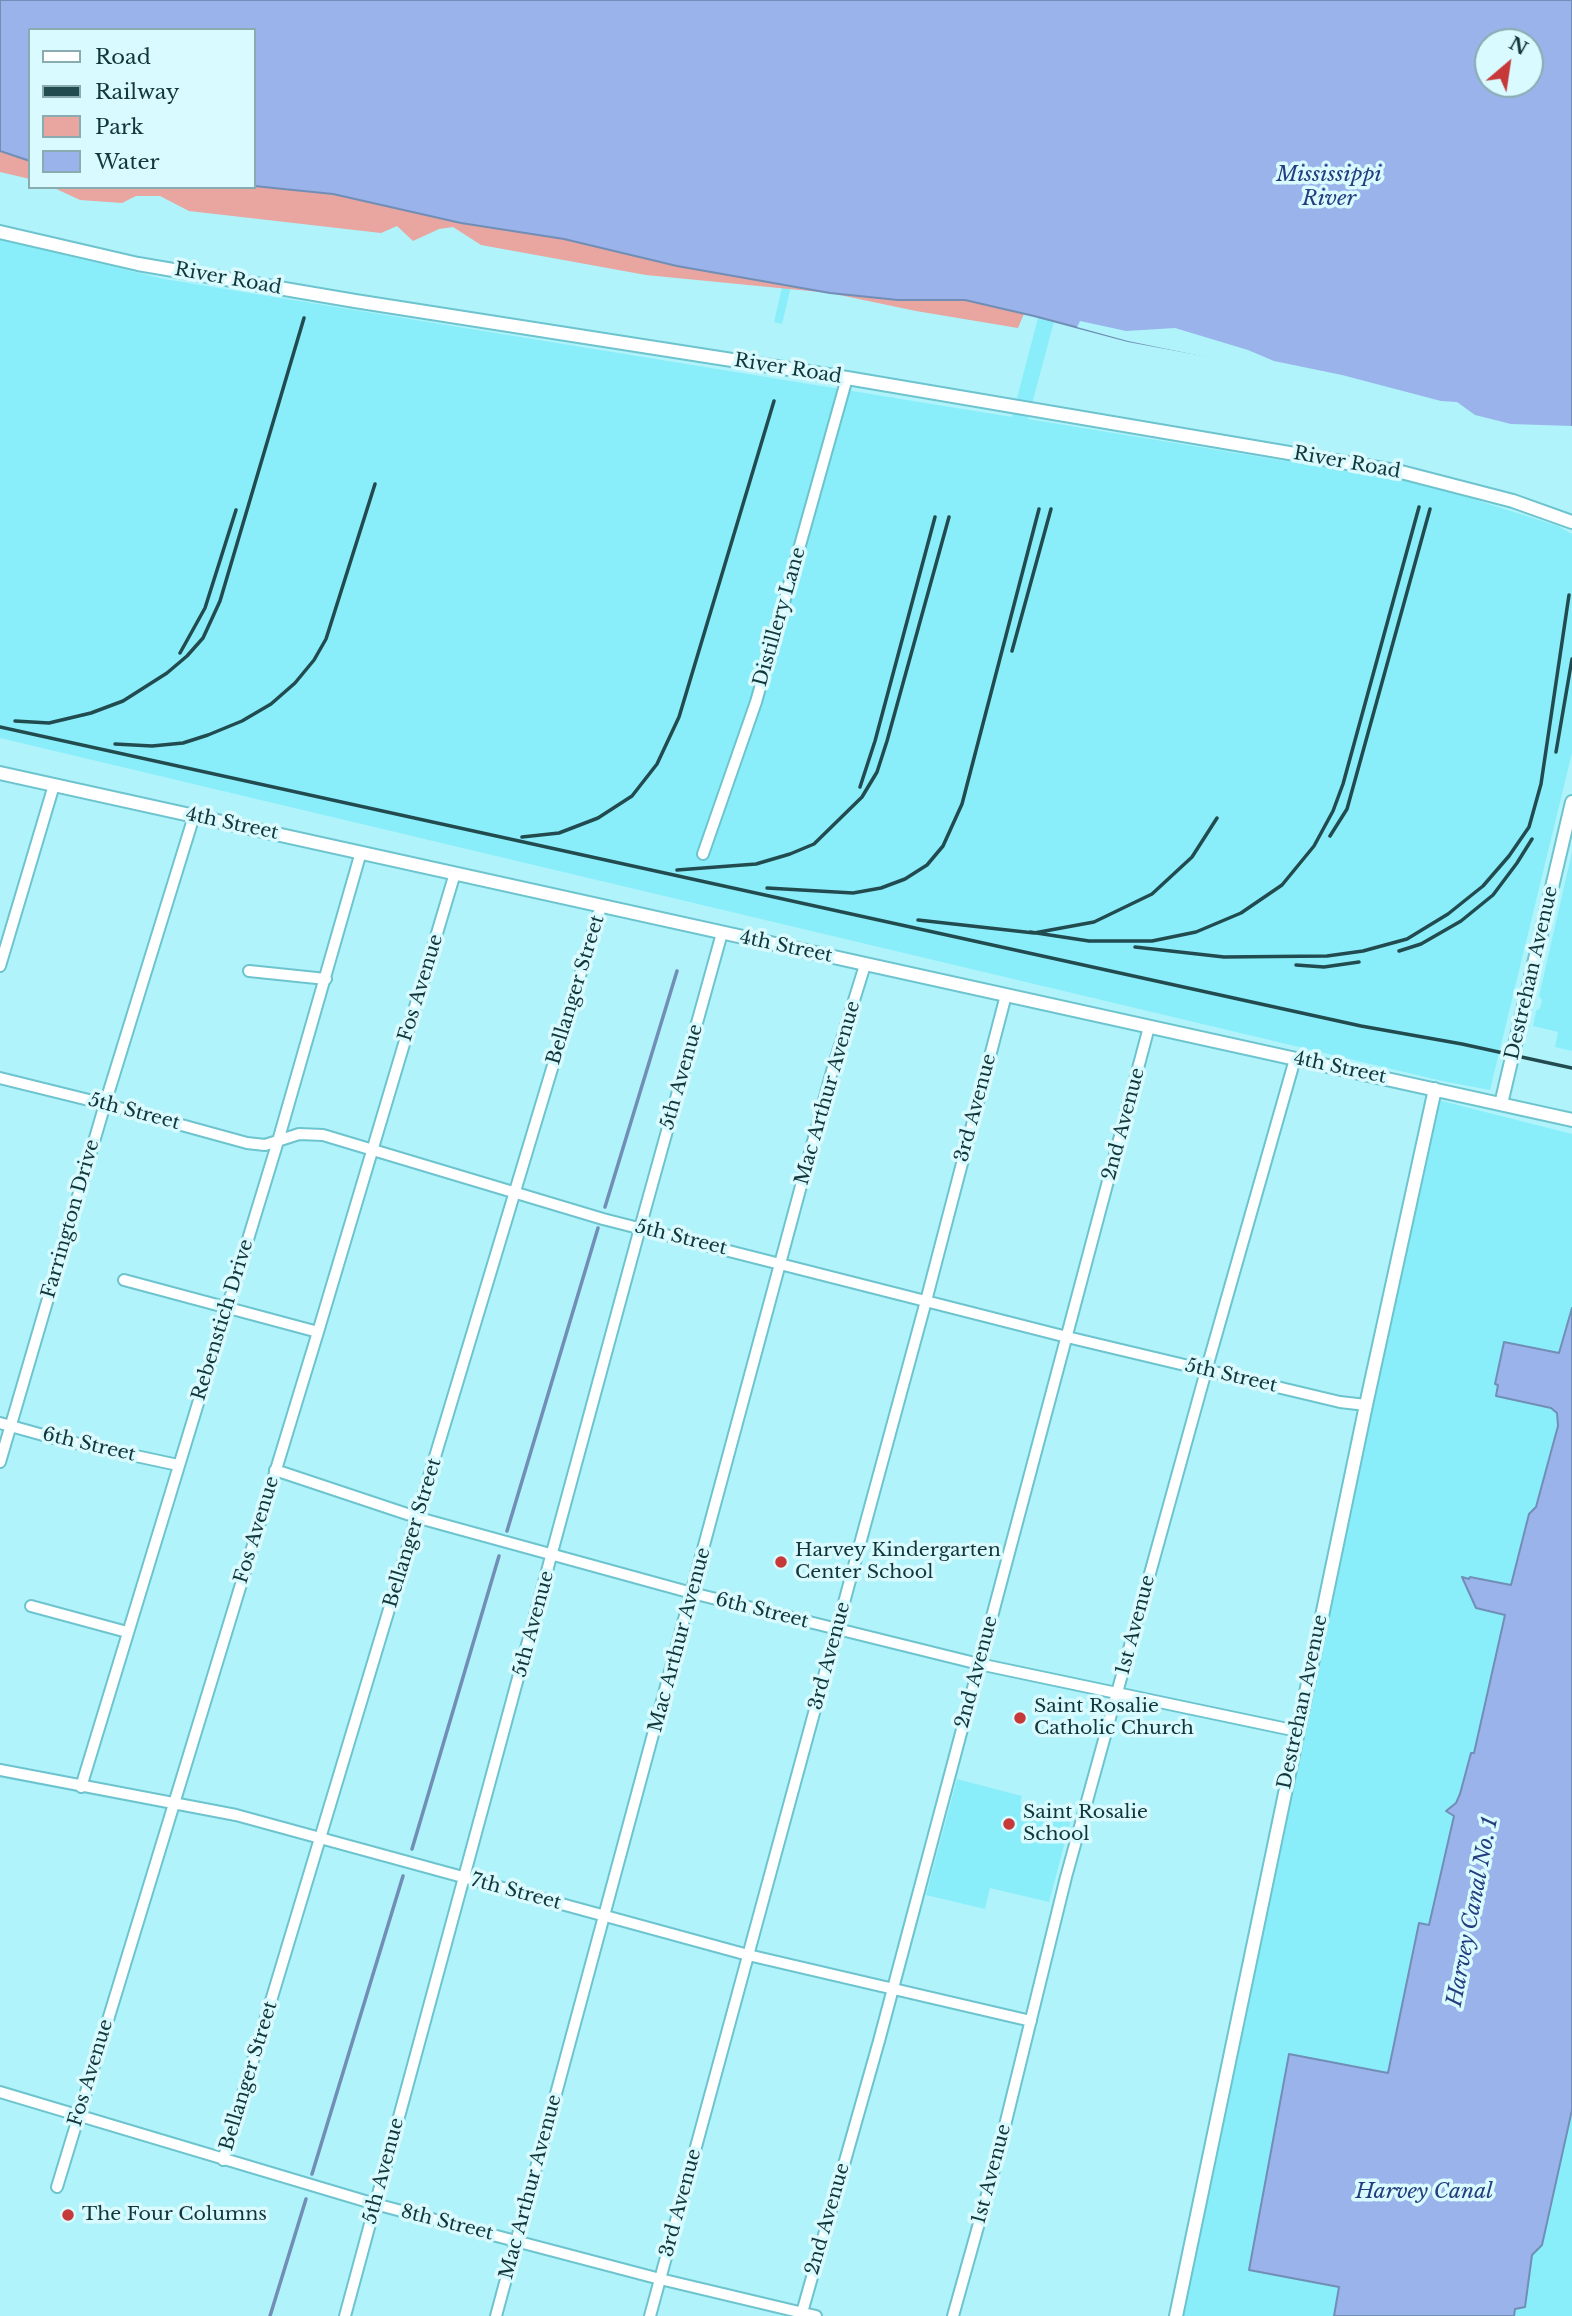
<!DOCTYPE html>
<html>
<head>
<meta charset="utf-8">
<style>
	body { margin:0 }
	#map { position:relative; width:1572px; height:2316px; overflow:hidden; background:#b0f3fb; font-family:"Libre Baskerville",serif }
	canvas { display:block }
	.legend { position:absolute; left:28px; top:28px; width:228px; height:161px; box-sizing:border-box; background:#d9fafe; border:2px solid #89acb0; margin:0; padding:9px 12px; list-style:none; font-size:21px; color:#11373b }
	.legend li { display:flex; align-items:center; gap:14px; height:35px }
	.legend b { width:35px; border:2px solid #89acb0 }
	.north { position:absolute; left:1474px; top:28px; width:70px; height:70px; box-sizing:border-box; background:#d9fafe; border:2px solid #89acb0; border-radius:50%; rotate:29deg; font-size:19px; font-weight:700; line-height:28px; text-align:center; color:#11373b }
	.north::after { content:''; display:block; margin:auto; width:24px; height:32px; background:#c73838; clip-path:polygon(50% 0,100% 100%,50% 72%,0 100%) }
</style>
</head>
<body>
<div id="map">
<canvas width="1572" height="2316"></canvas>
<ul class="legend">
<li><b style="height:9px;background:#fff"></b>Road</li>
<li><b style="height:9px;background:#224b50"></b>Railway</li>
<li><b style="height:19px;background:#e9a59f"></b>Park</li>
<li><b style="height:19px;background:#9ab3ea"></b>Water</li>
</ul>
<div class="north">N</div>
</div>
<script>
const ctx = document.querySelector('canvas').getContext('2d');
ctx.lineJoin = 'round';
function paint(path, color) { ctx.fillStyle = color; ctx.fill(path, 'evenodd'); }
const toPath = rows => new Path2D(rows.map(r => 'M' + r).join(''));
function strokePath(path, color, width, dash) { ctx.strokeStyle = color; ctx.lineWidth = width; ctx.lineCap = dash ? 'butt' : 'round'; ctx.setLineDash(dash || []); ctx.stroke(path); }
function write(font, color, halo, rows, align = 'center') {
  ctx.font = font + ' "Libre Baskerville",serif'; ctx.lineWidth = 7; ctx.setLineDash([]); ctx.textBaseline = 'middle'; ctx.strokeStyle = halo; ctx.fillStyle = color; for (const [text, x, y, turn = 0] of rows) {
    ctx.save(); ctx.translate(x, y); ctx.rotate((+turn || 0) * Math.PI / 180); ctx.textAlign = isNaN(turn) ? turn : align; if (halo) ctx.strokeText(text, 0, 0); ctx.fillText(text, 0, 0); ctx.restore();
  }
}
paint(toPath([
	[806,224,782,324,774,322,795,232],
	[0,239,164,279,1012,417,1052,265,1067,273,1028,419,1426,484,1558,526,1572,534,1572,753,1490,1090,1442,1081,0,738],
	[1572,852,1572,1051,1555,1047,1558,1032,1533,1026,1536,1011,1540,1008,1542,1000,1539,996],
	[1438,1100,1572,1134,1572,1308,1559,1353,1504,1342,1496,1396,1551,1408,1557,1413,1558,1426,1536,1507,1529,1514,1511,1586,1471,1577,1470,1579,1463,1578,1505,1614,1474,1754,1471,1753,1460,1794,1456,1803,1447,1811,1454,1816,1429,1925,1419,1924,1388,2074,1289,2054,1249,2269,1340,2287,1334,2316,1183,2316,1374,1392],
	[957,1779,1022,1796,1020,1803,1072,1816,1049,1902,990,1888,985,1909,926,1895],
	[1572,2110,1572,2316,1514,2316,1532,2255,1542,2245]
]), '#8aeefa');
paint(toPath([
	[0,145,30,155,30,179,0,172],
	[254,167,1030,299,1018,328,916,311,830,293,646,275,481,245,453,227,439,229,413,241,397,226,381,233,189,211,160,196,136,196,122,203,80,200,52,187,254,187]
]), '#e9a59f');
const water = toPath([
	[0,0,1572,0,1572,429,1525,430,1300,373,1128,341,1034,316,965,300,898,300,830,293,677,266,564,239,461,223,333,194,254,186,254,30,30,30,30,161,0,151,0,0],
	[1488,42,1530,42,1530,84,1488,84,1488,42],
	[1572,1308,1572,2110,1542,2245,1532,2255,1525,2307,1515,2309,1514,2316,1334,2316,1339,2287,1249,2270,1289,2054,1388,2073,1419,1923,1429,1925,1454,1816,1446,1811,1456,1803,1460,1794,1471,1753,1474,1753,1505,1615,1476,1608,1462,1577,1469,1579,1470,1577,1511,1585,1529,1514,1536,1507,1558,1426,1557,1413,1551,1408,1496,1396,1498,1385,1495,1384,1504,1342,1559,1353,1572,1308]
]);
paint(water, '#9ab3ea');
strokePath(water, '#718eb6', 2);
paint(toPath([
	[1080,321,1126,331,1175,328,1248,350,1274,361,1342,375,1441,401,1457,402,1475,415,1511,424,1572,426,1572,433,1524,433,1299,376,1128,341,1077,327]
]), '#b0f3fb');
strokePath(toPath([
	[605,1207,677,971],
	[507,1531,598,1228],
	[412,1849,499,1556],
	[312,2174,403,1876],
	[270,2316,306,2199]
]), '#718eb6', 3.5);
const minor = toPath([
	[703,854,756,702,847,378],
	[0,966,54,785],
	[249,971,326,979],
	[0,1078,105,1104,247,1143,265,1145,299,1134,323,1135,603,1219,1067,1337,1340,1402,1366,1405],
	[124,1280,318,1332],
	[0,1423,61,1440,178,1465],
	[0,1462,105,1104,194,816],
	[275,1470,419,1518,692,1593,979,1664,1297,1731],
	[31,1606,127,1632],
	[0,1770,236,1815,748,1955,1031,2021],
	[81,1787,278,1141,361,852],
	[0,2092,375,2204,660,2279,816,2316],
	[223,2160,601,906],
	[57,2187,318,1332,455,873],
	[345,2316,640,1228,722,933],
	[496,2316,832,1071,865,965],
	[650,2316,926,1301,1006,995],
	[801,2316,879,2041,1149,1027],
	[953,2316,995,2166,1066,1877,1206,1371,1295,1059]
]);
const major = toPath([
	[0,232,138,264,355,301,847,378,1401,472,1513,501,1572,522],
	[0,773,1572,1120],
	[1501,1104,1572,802],
	[1176,2316,1366,1405,1435,1089]
]);
strokePath(minor, '#6dc4ce', 14);
strokePath(major, '#6dc4ce', 16);
strokePath(minor, '#fff', 10);
strokePath(major, '#fff', 12);
strokePath(toPath([
	[1012,651,1051,509],
	[180,653,205,608,236,510],
	[15,721,49,723,91,713,123,701,167,673,187,656,203,638,220,601,304,318],
	[0,727,1361,1026,1462,1044,1572,1068],
	[115,744,152,746,183,743,208,735,242,721,271,704,295,683,314,660,326,639,375,484],
	[1556,752,1572,659],
	[860,787,875,741,935,517],
	[1330,836,1347,809,1430,509],
	[522,837,559,833,598,818,632,796,657,764,679,717,774,401],
	[677,870,756,864,790,854,814,844,862,797,877,772,887,741,949,517],
	[767,888,853,893,881,888,905,879,927,865,943,846,962,804,1039,509],
	[918,920,1034,933,1094,922,1152,894,1192,857,1217,818],
	[1030,932,1089,941,1152,941,1196,932,1241,913,1282,885,1314,846,1333,811,1343,784,1419,507],
	[1135,947,1224,957,1327,956,1363,951,1407,939,1448,914,1483,886,1509,856,1529,827,1541,784,1569,595],
	[1399,951,1421,944,1461,921,1493,895,1517,863,1532,839],
	[1296,965,1324,967,1359,962]
]), '#224b50', 3.5);
for (const [x, y, r, color] of [
	[781,1562,7,"#c73838"],
	[1020,1718,7,"#c73838"],
	[1009,1824,7,"#c73838"],
	[68,2215,7,"#c73838"]
]) { const dot = new Path2D(); dot.arc(x, y, r, 0, 2 * Math.PI); ctx.fillStyle = color; ctx.fill(dot); strokePath(dot, '#d9fafe', 2.5); }
write('19px', '#11373b', '#d9fafe', [
	["River Road",228,279,10],
	["River Road",788,369,9],
	["River Road",1347,463,10],
	["Distillery Lane",780,617,-74],
	["4th Street",232,824,12],
	["4th Street",786,947,12],
	["Destrehan Avenue",1532,973,-77],
	["Fos Avenue",421,988,-73],
	["Bellanger Street",576,990,-73],
	["4th Street",1340,1068,12],
	["5th Avenue",682,1077,-74],
	["Mac Arthur Avenue",828,1093,-74],
	["3rd Avenue",976,1108,-75],
	["5th Street",134,1112,15],
	["2nd Avenue",1124,1124,-75],
	["Farrington Drive",71,1219,-74],
	["5th Street",681,1238,14],
	["Rebenstich Drive",223,1320,-73],
	["5th Street",1231,1376,13],
	["6th Street",89,1445,13],
	["Fos Avenue",257,1530,-73],
	["Bellanger Street",413,1533,-73],
	["6th Street",762,1611,14],
	["5th Avenue",534,1624,-75],
	["1st Avenue",1136,1625,-75],
	["Mac Arthur Avenue",680,1640,-75],
	["3rd Avenue",830,1656,-75],
	["2nd Avenue",977,1672,-75],
	["Destrehan Avenue",1303,1702,-78],
	["7th Street",516,1892,15],
	["Fos Avenue",91,2073,-73],
	["Bellanger Street",249,2076,-73],
	["5th Avenue",384,2171,-75],
	["1st Avenue",992,2174,-75],
	["Mac Arthur Avenue",531,2187,-75],
	["3rd Avenue",681,2203,-75],
	["2nd Avenue",828,2219,-74],
	["8th Street",447,2223,14]
]);
write('19px', '#11373b', '#d9fafe', [
	["Harvey Kindergarten",795,1551],
	["Center School",795,1573],
	["Saint Rosalie",1034,1707],
	["Catholic Church",1034,1729],
	["Saint Rosalie",1023,1813],
	["School",1023,1835],
	["The Four Columns",82,2215]
], 'left');
write('italic 21px', '#243d7e', '#d9fafe', [
	["Mississippi",1329,175],
	["River",1329,199],
	["Harvey Canal No. 1",1473,1912,-79],
	["Harvey Canal",1424,2192]
]);
</script>
</body>
</html>
